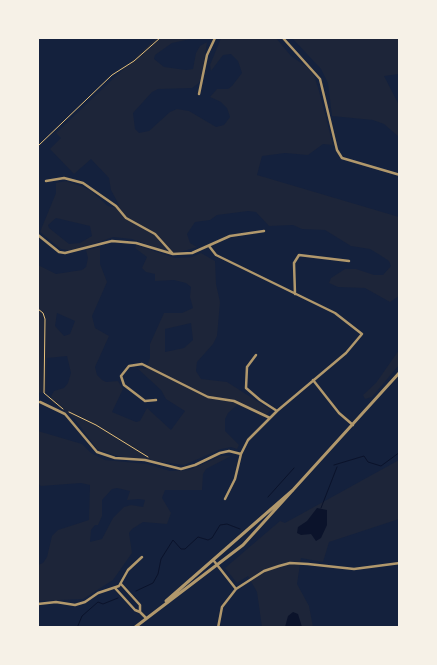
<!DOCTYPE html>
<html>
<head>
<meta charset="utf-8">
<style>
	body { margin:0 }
	#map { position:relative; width:437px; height:665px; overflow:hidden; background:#14213d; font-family:"Public Sans",sans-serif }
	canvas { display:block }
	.frame { position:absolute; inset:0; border:39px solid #f6f1e7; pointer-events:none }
</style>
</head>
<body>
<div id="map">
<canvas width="437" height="665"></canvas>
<div class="frame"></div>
</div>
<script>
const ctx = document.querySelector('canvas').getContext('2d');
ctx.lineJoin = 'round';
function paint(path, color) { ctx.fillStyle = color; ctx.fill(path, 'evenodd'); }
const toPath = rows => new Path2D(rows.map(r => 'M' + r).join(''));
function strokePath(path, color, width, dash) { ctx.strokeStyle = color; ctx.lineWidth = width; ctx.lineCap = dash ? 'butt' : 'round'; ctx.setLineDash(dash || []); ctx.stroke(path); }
paint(toPath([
	[156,38,195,38,172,43,155,55,154,59,164,67,186,70,193,69,196,53,200,46,207,42,202,75,199,83,192,88,158,89,152,92,133,113,135,129,139,133,149,131,170,112,177,109,189,111,216,127,224,125,230,117,227,108,221,102,210,97,217,89,228,89,232,86,242,73,238,61,231,54,223,55,211,71,210,65,221,38,276,38,291,56,307,67,314,75,319,91,333,145,323,144,308,155,285,153,262,156,257,175,399,217,399,296,390,302,365,288,338,287,329,283,331,278,345,269,356,269,374,275,383,275,391,266,389,261,380,255,370,249,351,246,325,230,302,229,293,225,269,226,256,212,248,211,217,215,210,220,195,222,187,234,190,243,197,247,177,253,165,251,132,239,113,237,74,251,61,249,40,232,56,193,56,183,66,181,83,187,91,191,108,206,112,207,119,205,111,190,109,178,91,159,74,174,50,149,61,138,56,133],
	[56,218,90,226,92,236,80,243,69,244,49,228,48,225],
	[292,38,399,38,399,74,384,76,399,105,399,137,384,124,373,120,332,116,328,83,321,69],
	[136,245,175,258,192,257,201,253,215,261,216,284,220,302,217,336,213,344,197,362,196,371,201,379,227,382,271,410,263,418,254,412,237,405,228,413,225,419,225,431,239,445,237,449,231,447,221,449,184,465,117,456,97,449,74,418,49,400,54,391,64,388,68,383,71,373,67,356,47,358,46,392,38,393,38,265,56,274,82,270,86,267,88,258,86,250,100,247,100,264,107,282,92,316,95,328,109,336,95,367,97,375,102,380,106,382,118,381,123,389,112,412,136,422,140,421,147,408,171,430,185,411,166,399,161,390,137,368,146,369,150,358,150,344,164,313,182,313,193,308,190,297,191,287,186,283,174,280,155,281,155,274,146,272,142,268,147,257,135,248],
	[57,313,75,321,70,334,64,336,55,326],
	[191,323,193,340,184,348,165,352,165,329],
	[399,350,399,365,372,397,365,399,363,395,376,383],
	[38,431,82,444,91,453,105,460,147,464,170,471,189,470,221,456,231,456,206,469,203,474,202,490,165,490,162,498,171,513,167,524,143,522,132,529,129,533,132,553,113,580,83,599,38,601,38,565,43,563,47,557,52,536,58,530,89,520,90,485,81,483,41,486,38,484],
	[117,488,130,491,127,500,139,499,145,500,143,507,131,505,124,507,113,518,102,539,90,542,91,530,95,525,98,525,102,516,102,500,112,489],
	[399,460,399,519,329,542,323,562,301,558,297,584,309,606,313,627,262,627,257,592,248,576,237,583,225,568,280,521,285,523]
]), '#1d2539');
paint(toPath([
	[317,508,327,510,327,525,321,538,316,541,311,534,301,535,297,533,298,527,307,521],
	[293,612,298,614,302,627,285,627,288,616]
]), '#0b132b');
strokePath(toPath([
	[334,465,364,456,368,462,381,466,400,452],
	[268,497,294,468],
	[321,508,337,467],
	[136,591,153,583,158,574,161,559,173,540,181,549,185,549,198,537,208,540,212,538,220,525,227,524,240,529],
	[77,628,82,616,98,602,103,604,118,598]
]), '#0b132b', 1);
strokePath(toPath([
	[38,146,112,75,134,61,160,38],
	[38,309,43,313,45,319,44,393,63,409],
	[69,412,96,425,148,457]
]), '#e5c07b', 1);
strokePath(toPath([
	[283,38,320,79,337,150,342,158,400,175],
	[199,94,207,55,215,38],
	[46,181,64,178,83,183,116,206,126,218,155,234,173,254,192,253,230,236,264,231],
	[38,235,59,252,65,253,112,241,136,243,173,254],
	[209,246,216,255,335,313,362,334,346,353,277,411,248,440,241,454,235,479,225,499],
	[295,294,294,263,299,255,349,261],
	[256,355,247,367,246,388,260,400,277,411],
	[313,380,339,413,353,425],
	[156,400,145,401,124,385,121,376,129,366,142,364,208,397,234,401,270,418],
	[40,402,65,414,97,452,115,458,145,460,181,469,195,465,220,453,229,451,241,454],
	[214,561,236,589],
	[121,584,140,605,140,612,146,618],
	[115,588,135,610,140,612],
	[38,604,56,602,75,605,85,602,98,593,119,586,128,570,142,557],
	[218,628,222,607,236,589,264,571,279,566,290,563,308,564,354,569,400,563]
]), '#b1986c', 2.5);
strokePath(toPath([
	[166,601,293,490],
	[134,628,243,545,400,372]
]), '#b1986c', 3);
</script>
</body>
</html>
